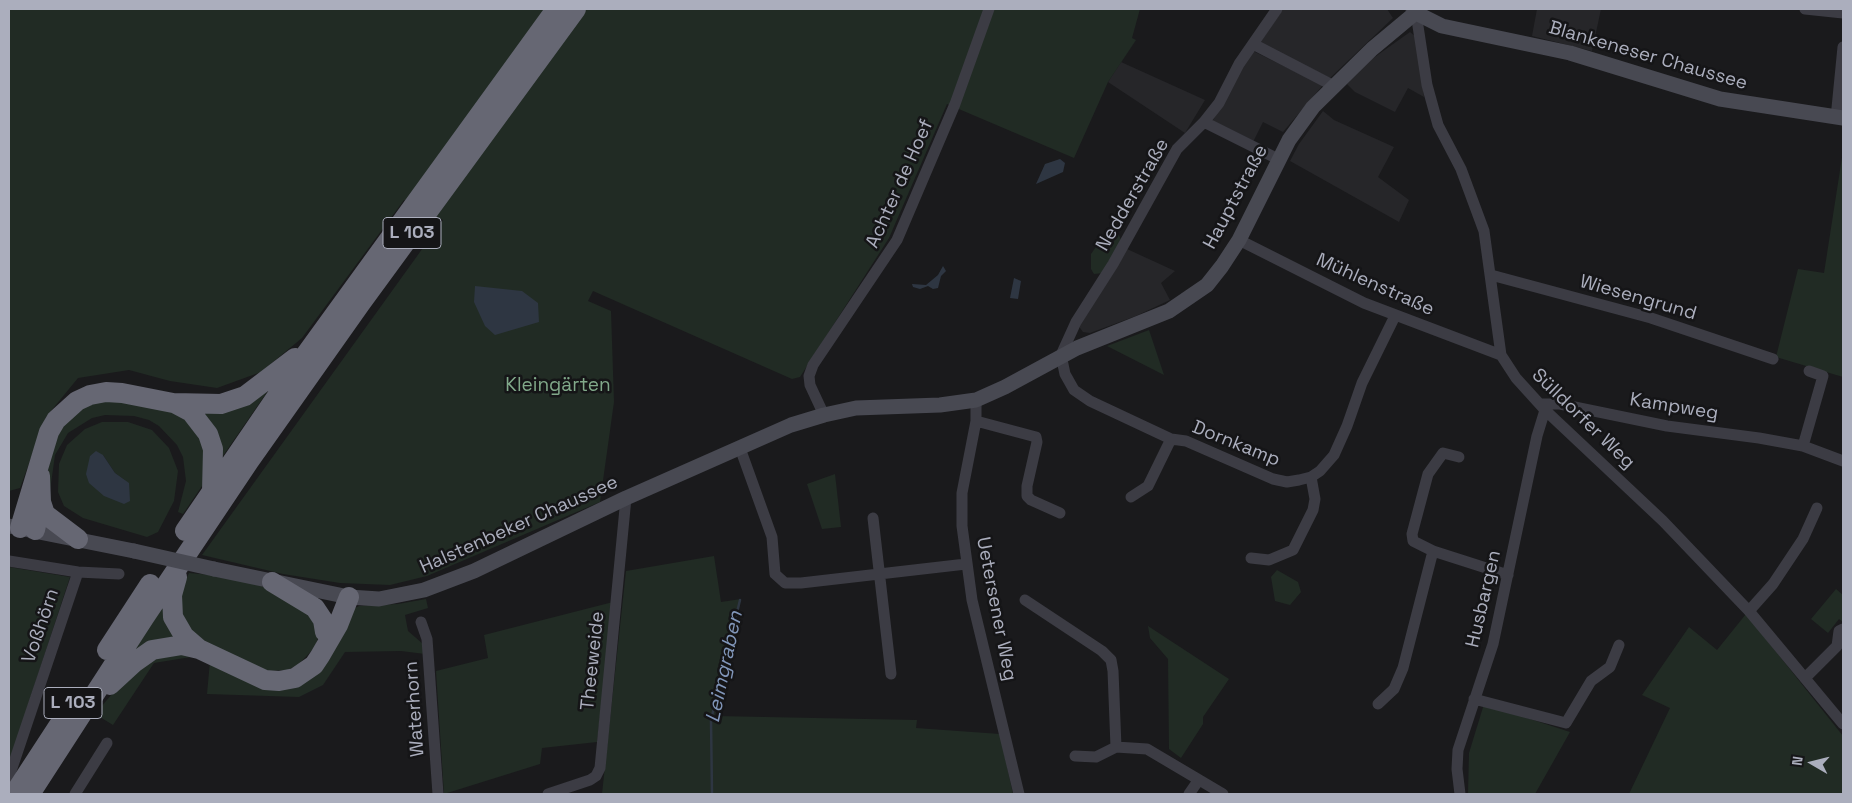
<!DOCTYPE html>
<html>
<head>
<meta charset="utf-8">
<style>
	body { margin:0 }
	#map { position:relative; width:1852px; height:803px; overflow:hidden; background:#1a1a1c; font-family:"Space Grotesk",sans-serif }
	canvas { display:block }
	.frame { position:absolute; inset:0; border:10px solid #abaebd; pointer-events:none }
	.north { position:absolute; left:1787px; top:738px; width:50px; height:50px; -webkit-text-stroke:4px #151517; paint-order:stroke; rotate:278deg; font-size:14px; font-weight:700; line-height:20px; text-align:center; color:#abaebd }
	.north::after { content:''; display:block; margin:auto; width:18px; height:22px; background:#abaebd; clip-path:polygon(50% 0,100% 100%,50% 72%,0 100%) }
</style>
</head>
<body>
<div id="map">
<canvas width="1852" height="803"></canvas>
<div class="frame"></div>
<div class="north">N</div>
</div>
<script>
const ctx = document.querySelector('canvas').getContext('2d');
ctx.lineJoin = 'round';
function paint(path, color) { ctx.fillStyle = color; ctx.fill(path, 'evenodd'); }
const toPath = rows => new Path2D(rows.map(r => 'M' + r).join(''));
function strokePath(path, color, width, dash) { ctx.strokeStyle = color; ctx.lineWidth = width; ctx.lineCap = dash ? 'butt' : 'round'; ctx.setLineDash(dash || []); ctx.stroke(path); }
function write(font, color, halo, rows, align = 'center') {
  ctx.font = font + ' "Space Grotesk",sans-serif'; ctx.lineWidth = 5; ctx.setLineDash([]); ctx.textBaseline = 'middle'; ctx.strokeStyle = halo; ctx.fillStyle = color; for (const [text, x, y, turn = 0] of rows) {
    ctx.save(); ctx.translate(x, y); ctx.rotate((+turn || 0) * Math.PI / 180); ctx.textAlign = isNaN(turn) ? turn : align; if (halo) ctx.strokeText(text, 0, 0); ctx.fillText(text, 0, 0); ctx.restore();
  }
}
paint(toPath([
	[1283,9,1387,9,1393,18,1330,78,1260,43],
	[1537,9,1601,9,1592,51,1532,36],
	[1410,32,1416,37,1424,97,1408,88,1395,112,1355,92,1347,84,1372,59],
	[1253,51,1323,85,1283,132,1263,122,1252,144,1211,124,1242,67],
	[1121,62,1205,100,1185,133,1108,82],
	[1323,111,1334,120,1394,147,1378,177,1409,200,1399,222,1290,161,1299,144],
	[1127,249,1175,271,1161,283,1170,300,1136,316,1090,333,1083,332,1080,328,1080,323]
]), '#262629');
paint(toPath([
	[9,9,1140,9,1132,38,1136,40,1108,82,1074,158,947,104,889,238,800,377,792,379,593,291,588,301,611,311,614,402,600,502,427,576,390,585,340,583,283,574,202,555,443,220,404,200,302,338,261,372,217,388,170,381,129,370,78,378,46,417,20,488,9,491],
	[1843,151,1843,377,1776,357,1798,269,1824,273],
	[1115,235,1119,235,1121,240,1103,273,1094,274,1091,269,1091,254,1100,241],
	[1149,330,1164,375,1107,346],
	[274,382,218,463,202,417,204,409],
	[104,399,178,410,206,438,204,483,183,514,178,512,186,481,183,457,177,445,159,426,149,420,134,416,105,415,92,418,68,433,55,455,50,491,45,460,70,413],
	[102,422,128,422,152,430,169,448,178,471,174,501,158,532,147,537,83,518,64,506,58,492,59,464,67,445,85,429],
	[103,455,115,473,129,483,90,456],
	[835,474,841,527,822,529,807,484],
	[714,556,721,602,741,599,715,716,917,720,916,728,1000,734,1013,794,602,794,626,571],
	[9,567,70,577,27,708,15,776,9,786],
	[1277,570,1298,582,1301,592,1290,605,1275,601,1271,577],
	[189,573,233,577,273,590,310,609,319,635,315,647,299,664,288,670,267,671,198,641,178,610,179,594],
	[1836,589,1843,595,1843,622,1839,619,1828,633,1811,619],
	[166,595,177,634,114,674],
	[426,599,428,608,405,615,408,631,423,644,425,654,401,651,345,652,323,685,299,697,207,694,210,661,191,657,154,663,113,725,95,714,129,674,170,650,294,683,353,609,359,606,398,604],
	[613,602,597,742,542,748,540,764,444,794,436,671,488,658,484,635],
	[1746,614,1843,736,1843,794,1629,794,1670,708,1642,695,1689,627,1717,650],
	[1148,626,1229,679,1203,717,1203,724,1181,758,1169,749,1168,659,1150,638],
	[1484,704,1570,732,1535,794,1468,794,1469,753]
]), '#212b24');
paint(toPath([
	[1060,159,1065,163,1063,172,1036,184,1045,164],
	[943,266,946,271,941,276,938,288,933,289,928,286,920,289,913,287,912,284,926,285,938,275],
	[1014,278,1021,281,1018,299,1010,298],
	[475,286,522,291,538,303,539,322,495,335,485,326,474,302],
	[96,451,103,455,115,473,129,483,130,501,124,504,104,496,89,483,86,474,90,456]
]), '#2e3642');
strokePath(toPath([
	[712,794,711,720,740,600]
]), '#2e3642', 2.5);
strokePath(toPath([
	[1277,9,1239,64,1219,103,1204,122,1177,149,1113,264,1076,322,1061,355,1065,374,1074,390,1090,401,1171,439,1186,441,1273,479,1287,482,1299,480,1311,477,1320,471,1334,455,1347,426,1362,383,1395,316],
	[1805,9,1843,13],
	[1411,10,1416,13,1427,85,1438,125,1461,169,1484,231,1501,355,1516,378,1545,410,1663,521,1749,611,1843,724],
	[1253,44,1334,86],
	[1836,118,1843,47],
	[1204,122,1278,159],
	[1239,240,1364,303,1501,355],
	[1491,275,1651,318,1773,359],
	[976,400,976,421,962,493,962,526,972,600,1019,794],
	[1540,404,1560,404,1667,426,1759,438,1803,446,1843,461],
	[824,415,810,385,809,376,813,365,897,240,955,104,989,9],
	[976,421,1036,437,1037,442,1027,486,1027,496,1031,500,1060,513],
	[1803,446,1823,376,1809,371],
	[740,448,772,537,775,574,785,583,801,583,966,564],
	[1459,457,1443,453,1428,474,1412,534,1413,541,1433,551,1508,575],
	[1131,497,1148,486,1171,439],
	[873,518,891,674],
	[1251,558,1269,560,1293,550,1313,510,1315,499,1311,477],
	[9,561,78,572,119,574],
	[1025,600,1102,651,1111,660,1113,671,1116,747],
	[1749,611,1773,584,1803,539,1817,508],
	[421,622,427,639,438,794],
	[1805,678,1837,646,1839,631,1843,629],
	[1474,699,1566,723,1591,681,1610,667,1619,645],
	[1378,704,1394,689,1403,668,1433,551],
	[1075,756,1096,757,1116,747,1147,749,1223,794],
	[9,777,78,572],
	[75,794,107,743],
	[548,794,590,780,596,776,600,768,626,498],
	[1189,794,1198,781],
	[1460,794,1457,769,1458,750,1493,644,1537,436,1545,410]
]), '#3c3c44', 11);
strokePath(toPath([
	[1416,13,1442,26,1570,53,1720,99,1843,118],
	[9,526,134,551],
	[214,569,349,597,379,599,424,590,474,571,626,498,791,425,824,415,856,408,940,405,976,400,1005,387,1077,348,1169,311,1207,285,1222,266,1239,240,1289,140,1313,107,1372,49,1420,9]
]), '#484952', 15);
strokePath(toPath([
	[176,404,191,412,208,434,213,449,212,491],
	[40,476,41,502,45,514,78,539],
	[20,528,49,432,56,420,77,401,90,395,106,392,122,393,173,403,221,404,245,396,295,358],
	[35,530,41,502],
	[185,531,303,358,556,9],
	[177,577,172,595,173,617,184,636,199,649],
	[272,582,315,608,323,620,325,632],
	[107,650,150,584],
	[110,685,135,662,152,650,182,645,199,649,265,680,279,681,295,678,314,665,320,656,338,625,349,597],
	[14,794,59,725],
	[30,794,144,618,250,460,361,303,576,9]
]), '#666773', 20);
strokePath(toPath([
	[134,551,214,569]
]), '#484952', 15);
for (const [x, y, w] of [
	[412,233,58],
	[73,703,58]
]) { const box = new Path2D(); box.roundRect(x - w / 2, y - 15.5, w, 31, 4); ctx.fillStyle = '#151517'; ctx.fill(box); strokePath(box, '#abaebd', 1); }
write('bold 18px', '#abaebd', null, [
	["L 103",412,233],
	["L 103",73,703]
]);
write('19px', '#abaebd', '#151517', [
	["Blankeneser Chaussee",1648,56,16],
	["Achter de Hoef",900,184,-66],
	["Nedderstraße",1133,195,-60],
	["Hauptstraße",1236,197,-62],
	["Mühlenstraße",1375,285,24],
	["Wiesengrund",1638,298,16],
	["Kampweg",1674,407,9],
	["Sülldorfer Weg",1583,419,44],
	["Dornkamp",1236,444,22],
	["Halstenbeker Chaussee",519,525,-24],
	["Husbargen",1484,599,-77],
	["Uetersener Weg",996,609,79],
	["Voßhörn",41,626,-71],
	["Theeweide",593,661,-84],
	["Waterhorn",415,709,-94]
]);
write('19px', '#81a98a', '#151517', [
	["Kleingärten",558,386]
]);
write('italic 20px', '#8196b9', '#151517', [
	["Leimgraben",725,667,-78]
]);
</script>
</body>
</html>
